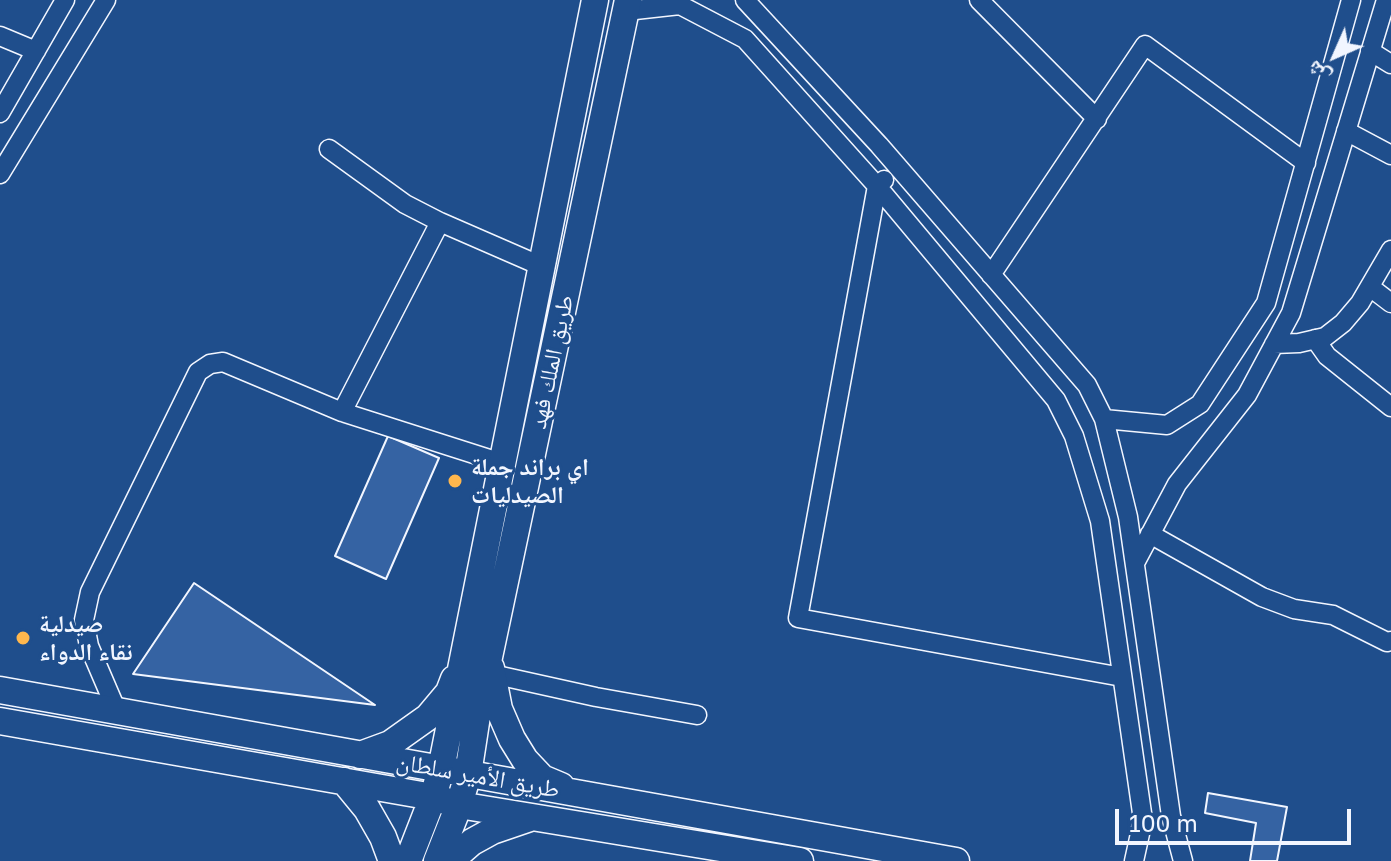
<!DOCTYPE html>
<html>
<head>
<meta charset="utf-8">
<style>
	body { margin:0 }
	#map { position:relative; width:1391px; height:861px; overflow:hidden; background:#1f4e8c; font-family:"Golos Text","Noto Naskh Arabic",sans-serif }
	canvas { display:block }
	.north { position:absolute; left:1295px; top:16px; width:80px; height:80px; -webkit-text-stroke:6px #1f4e8c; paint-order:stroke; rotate:225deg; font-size:22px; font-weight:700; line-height:32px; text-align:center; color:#f2f6ff }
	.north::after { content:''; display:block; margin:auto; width:28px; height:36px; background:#f2f6ff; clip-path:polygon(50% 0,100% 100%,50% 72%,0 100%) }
	.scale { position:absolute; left:1115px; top:809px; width:236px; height:36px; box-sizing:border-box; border:4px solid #f2f6ff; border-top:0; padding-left:10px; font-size:24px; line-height:28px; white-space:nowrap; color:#f2f6ff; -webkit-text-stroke:6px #1f4e8c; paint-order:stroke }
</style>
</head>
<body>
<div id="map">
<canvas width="1391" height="861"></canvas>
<div class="north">ش</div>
<div class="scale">100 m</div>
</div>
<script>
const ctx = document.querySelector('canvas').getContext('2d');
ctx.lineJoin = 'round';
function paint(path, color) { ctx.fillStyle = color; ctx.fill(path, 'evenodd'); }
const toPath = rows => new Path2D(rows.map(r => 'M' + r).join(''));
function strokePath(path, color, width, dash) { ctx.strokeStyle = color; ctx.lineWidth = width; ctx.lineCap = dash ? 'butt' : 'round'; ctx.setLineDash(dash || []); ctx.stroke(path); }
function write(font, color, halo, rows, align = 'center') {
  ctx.font = font + ' "Golos Text","Noto Naskh Arabic",sans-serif'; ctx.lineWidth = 6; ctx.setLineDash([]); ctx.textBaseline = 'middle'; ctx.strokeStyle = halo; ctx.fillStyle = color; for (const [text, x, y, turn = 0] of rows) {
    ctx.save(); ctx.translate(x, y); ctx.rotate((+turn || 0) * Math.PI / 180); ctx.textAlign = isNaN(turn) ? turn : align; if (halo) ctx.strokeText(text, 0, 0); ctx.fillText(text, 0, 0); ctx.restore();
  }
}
const building = toPath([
	[388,436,439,458,386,579,335,556,388,436],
	[194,583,375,705,133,674,194,583],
	[1208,793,1287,807,1277,861,1250,861,1256,823,1205,813,1208,793]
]);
paint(building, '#3563a3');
strokePath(building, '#f2f6ff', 2);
const minor = toPath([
	[745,0,879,145,1087,385,1104,419,1128,517,1171,816,1183,861],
	[979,0,1097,119],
	[626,11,680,5,745,39,877,186,1056,400,1074,436,1100,521,1143,820,1134,861],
	[0,36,36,51],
	[1370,51,1391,64],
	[0,113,65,0],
	[1346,131,1391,155],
	[329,149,405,204,440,222,541,266],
	[0,174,106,0],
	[884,180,877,186,798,618,1122,677],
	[991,275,1145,45,1306,163],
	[1370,287,1391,303],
	[1315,339,1327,356,1391,407],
	[1274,344,1299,343,1325,337,1343,323,1360,303,1391,250],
	[342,412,440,222],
	[1104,419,1167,425,1200,404,1266,303,1351,0],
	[1150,534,1262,597,1294,609,1333,615,1387,642,1391,641],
	[1135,563,1177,484,1247,395,1291,313,1386,0],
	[492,674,596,697,697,715],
	[116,709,89,646,84,620,90,592,198,372,210,364,223,362,342,412,502,463]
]);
const highway = toPath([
	[491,668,499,709,512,739,525,760,542,778,561,786],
	[0,690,956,861],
	[0,721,433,797,459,805,800,861],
	[360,755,390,744,428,717,449,692,454,679],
	[344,781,367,809,383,837,392,861],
	[408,861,433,797,441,769,595,0],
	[437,861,459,805,468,774,478,709,628,0],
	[450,861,472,842,492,831,530,818]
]);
strokePath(minor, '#f2f6ff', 21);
strokePath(highway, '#f2f6ff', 29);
strokePath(minor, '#1f4e8c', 18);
strokePath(highway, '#1f4e8c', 26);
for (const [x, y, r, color] of [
	[455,481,8,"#ffb74d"],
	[23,638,8,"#ffb74d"]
]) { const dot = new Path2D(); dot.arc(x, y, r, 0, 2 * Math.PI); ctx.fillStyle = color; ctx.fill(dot); strokePath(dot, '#1f4e8c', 3); }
write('24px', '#f2f6ff', '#1f4e8c', [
	["طريق الملك فهد",552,362,-78],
	["طريق الأمير سلطان",478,776,10]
]);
write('bold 24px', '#f2f6ff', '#1f4e8c', [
	["اي براند جملة",471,467],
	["الصيدليات",471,495],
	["صيدلية",39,624],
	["نقاء الدواء",39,652]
], 'left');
</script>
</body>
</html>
